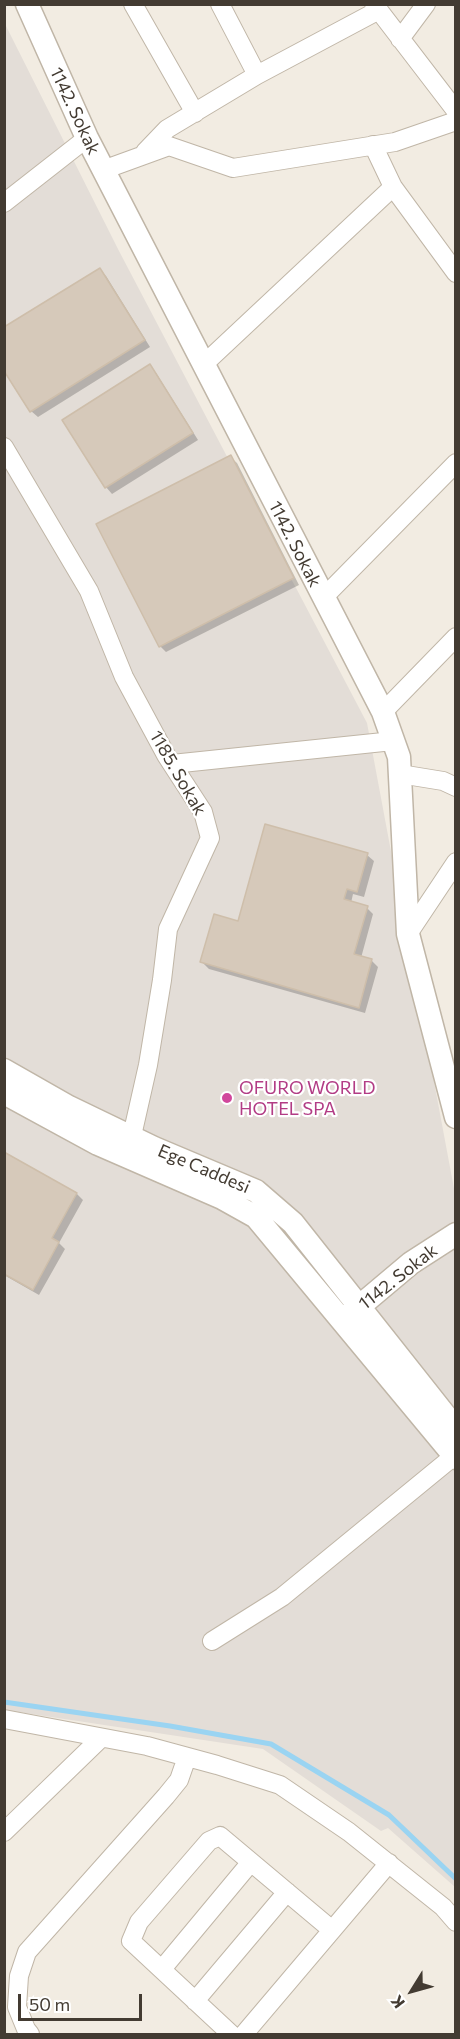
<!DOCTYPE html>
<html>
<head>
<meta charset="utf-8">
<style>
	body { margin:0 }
	#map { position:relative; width:460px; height:2039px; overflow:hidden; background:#f2ece2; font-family:Commissioner,sans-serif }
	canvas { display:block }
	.frame { position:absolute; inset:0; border:6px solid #433b32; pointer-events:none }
	.north { position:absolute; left:382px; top:1961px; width:60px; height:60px; -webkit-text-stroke:4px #fff; paint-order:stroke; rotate:233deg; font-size:16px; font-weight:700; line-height:24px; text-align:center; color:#433b32 }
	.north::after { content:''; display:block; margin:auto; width:21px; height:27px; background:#433b32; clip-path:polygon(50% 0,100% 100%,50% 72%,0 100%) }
	.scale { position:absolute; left:18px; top:1994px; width:124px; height:27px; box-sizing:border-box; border:3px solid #433b32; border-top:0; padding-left:8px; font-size:18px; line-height:21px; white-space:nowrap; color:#433b32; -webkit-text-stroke:4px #fff; paint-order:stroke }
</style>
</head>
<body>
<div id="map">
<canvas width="460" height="2039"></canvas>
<div class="frame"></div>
<div class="north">K</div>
<div class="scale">50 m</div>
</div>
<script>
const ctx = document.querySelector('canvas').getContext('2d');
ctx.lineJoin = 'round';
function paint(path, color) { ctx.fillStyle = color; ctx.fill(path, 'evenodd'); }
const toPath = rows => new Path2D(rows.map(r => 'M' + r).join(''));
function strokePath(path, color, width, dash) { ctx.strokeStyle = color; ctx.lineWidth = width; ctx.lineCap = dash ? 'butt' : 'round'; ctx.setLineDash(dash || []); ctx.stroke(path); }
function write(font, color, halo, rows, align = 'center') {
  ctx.font = font + ' Commissioner,sans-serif'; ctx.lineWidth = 4.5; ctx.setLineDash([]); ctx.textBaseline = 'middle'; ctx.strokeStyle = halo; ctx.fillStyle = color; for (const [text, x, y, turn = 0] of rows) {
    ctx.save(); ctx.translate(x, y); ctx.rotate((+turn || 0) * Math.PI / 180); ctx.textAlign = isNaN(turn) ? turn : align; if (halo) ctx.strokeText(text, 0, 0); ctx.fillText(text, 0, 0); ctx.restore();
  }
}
paint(toPath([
	[4,22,119,251,367,723,455,1194,455,1887,388,1828,381,1831,263,1749,5,1710]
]), '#e3ddd7');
paint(toPath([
	[99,270,106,276,150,347,38,417,31,411],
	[150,366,156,373,198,440,112,494,106,487],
	[230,457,237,463,299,585,166,652,160,646],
	[367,855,374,861,364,897,353,894,351,903,367,908,373,914,361,958,372,961,378,967,365,1013,209,969,202,962,239,923],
	[4,1153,77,1194,83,1200,59,1243,65,1249,39,1295,4,1275]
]), '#0003');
strokePath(toPath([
	[4,1702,170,1726,271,1744,389,1815,456,1879]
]), '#9ad4f2', 5);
const building = toPath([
	[100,268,145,340,30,412,4,371,4,327,100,268],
	[150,364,193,433,105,488,62,420,150,364],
	[231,455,294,578,159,647,96,524,231,455],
	[265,824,368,853,357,892,347,889,344,899,368,906,354,954,372,959,359,1008,200,962,214,914,238,921,265,824],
	[4,1152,77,1193,52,1238,59,1242,33,1290,4,1274,4,1152]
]);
paint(building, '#d6c9ba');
strokePath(building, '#cebeaa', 1.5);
const minor = toPath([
	[133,4,195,113],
	[220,4,257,75],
	[374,4,456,111],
	[400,39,426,4],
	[145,152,167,129,257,75,379,10],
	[103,170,169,146,233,168,395,142,456,121],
	[393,187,456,273],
	[4,203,87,138],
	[203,365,393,187,373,145],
	[4,447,89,591,124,677,166,755,203,812,210,838,168,929,162,980,148,1065,129,1149],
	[323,598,456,463],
	[383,712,456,637],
	[172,764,393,741],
	[400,774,443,781,456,787],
	[408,934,456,862],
	[212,1641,282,1597,454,1456],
	[4,1719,147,1746,217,1765,280,1785,349,1832,443,1907,456,1922],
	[4,1832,101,1738],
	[162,1969,251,1862],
	[195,2001,287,1892],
	[30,2034,26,2029,17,2007,19,1976,27,1952,166,1796,179,1780,187,1757],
	[231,2034,131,1941,139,1922,209,1841,220,1836,332,1930],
	[244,2034,389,1863]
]);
const tertiary = toPath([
	[27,4,87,138,383,712,399,757,408,934,456,1117],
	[4,1070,69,1107,154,1148,256,1191,293,1223,456,1429],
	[4,1093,98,1144,222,1198,256,1217,456,1458],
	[348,1316,411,1263,456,1234]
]);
strokePath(minor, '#c0b6a7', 20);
strokePath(tertiary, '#c0b6a7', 25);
strokePath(minor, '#fff', 18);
strokePath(tertiary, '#fff', 22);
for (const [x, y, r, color] of [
	[227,1098,6,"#d1479c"]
]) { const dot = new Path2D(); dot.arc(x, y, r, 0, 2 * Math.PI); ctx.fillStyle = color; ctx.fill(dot); strokePath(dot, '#fff', 2); }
write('18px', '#433b32', '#fff', [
	["1142. Sokak",75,111,65],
	["1142. Sokak",295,544,63],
	["1185. Sokak",178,773,60],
	["Ege Caddesi",204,1169,23],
	["1142. Sokak",398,1277,-38]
]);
write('18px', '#b23c85', '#fff', [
	["OFURO WORLD",239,1088],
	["HOTEL SPA",239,1109]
], 'left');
</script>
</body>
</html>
